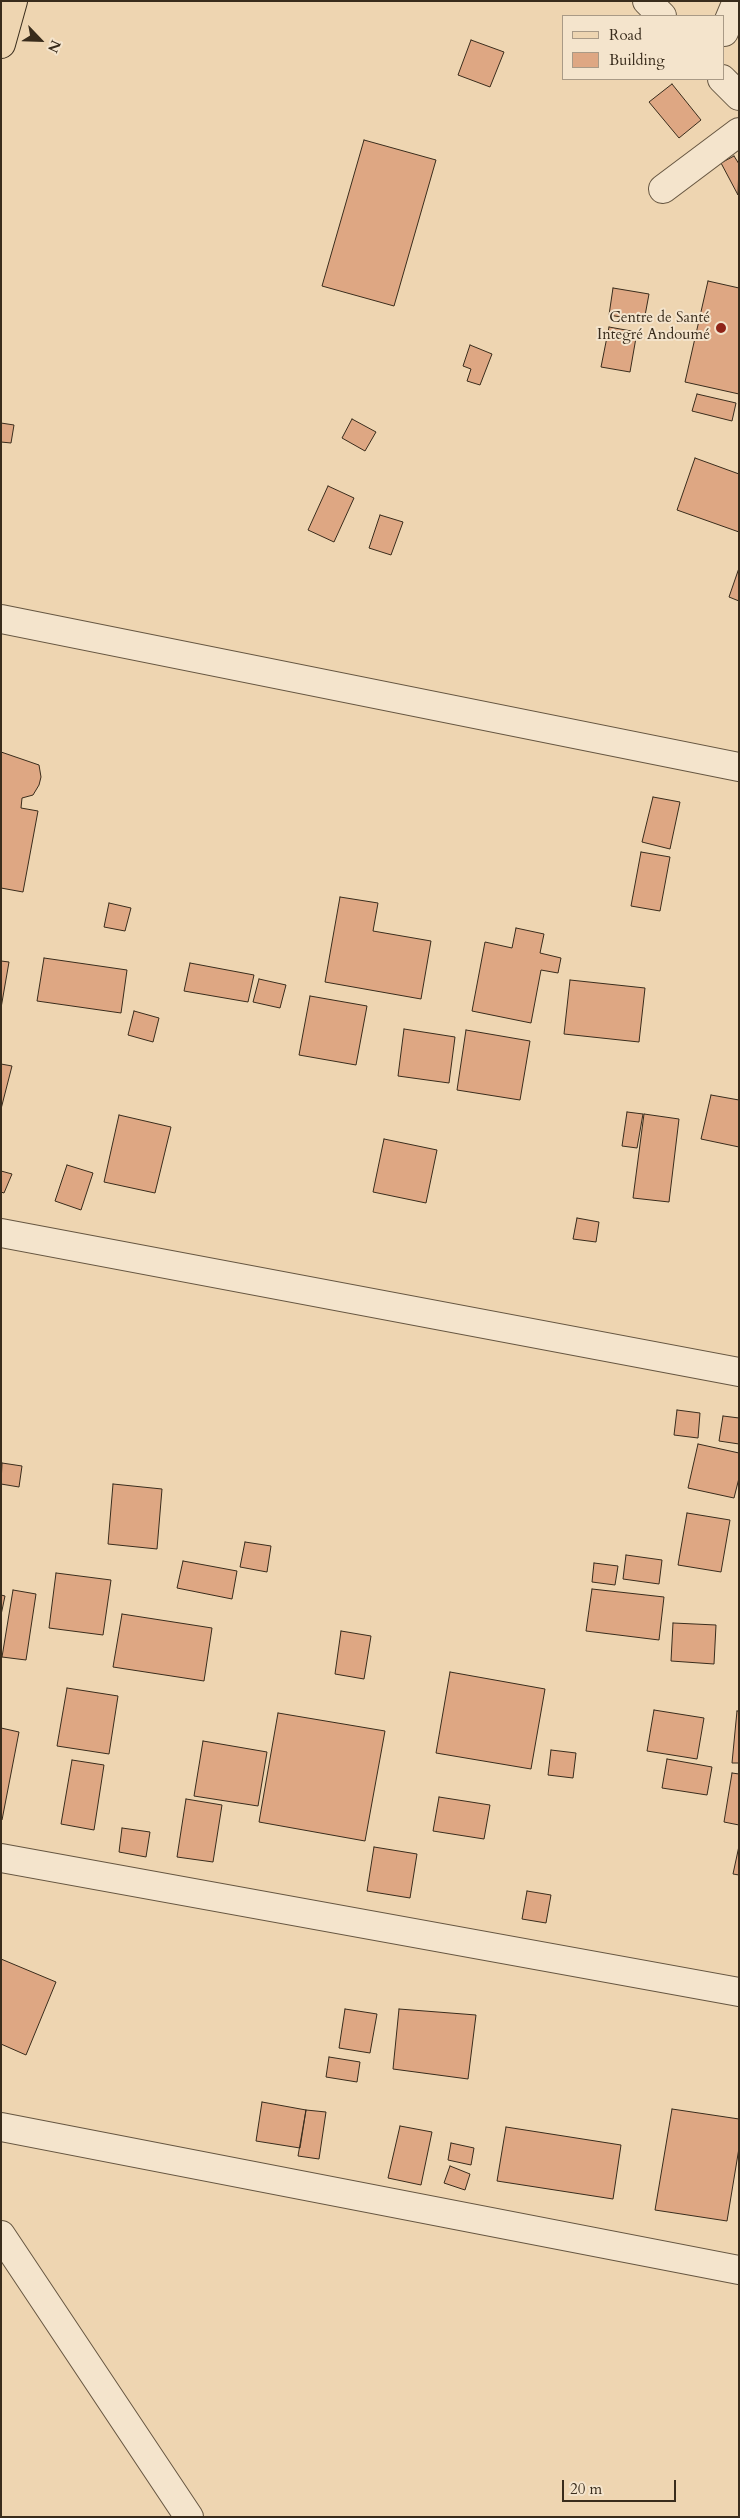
<!DOCTYPE html>
<html>
<head>
<meta charset="utf-8">
<style>
	body { margin:0 }
	#map { position:relative; width:740px; height:2518px; overflow:hidden; background:#eed5b1; font-family:Cardo,serif }
	canvas { display:block }
	.frame { position:absolute; inset:0; border:2px solid #392c1c; pointer-events:none }
	.legend { position:absolute; left:562px; top:15px; width:162px; height:65px; box-sizing:border-box; background:#f4e4cc; border:1px solid #a99a86; margin:0; padding:6px 9px; list-style:none; font-size:15px; color:#392c1c }
	.legend li { display:flex; align-items:center; gap:10px; height:25px }
	.legend b { width:25px; border:1px solid #a99a86 }
	.north { position:absolute; left:15px; top:15px; width:50px; height:50px; -webkit-text-stroke:4px #f4e4cc; paint-order:stroke; rotate:114deg; font-size:14px; font-weight:700; line-height:20px; text-align:center; color:#392c1c }
	.north::after { content:''; display:block; margin:auto; width:18px; height:22px; background:#392c1c; clip-path:polygon(50% 0,100% 100%,50% 72%,0 100%) }
	.scale { position:absolute; left:562px; top:2480px; width:114px; height:22px; box-sizing:border-box; border:2px solid #392c1c; border-top:0; padding-left:6px; font-size:15px; line-height:18px; white-space:nowrap; color:#392c1c; -webkit-text-stroke:4px #f4e4cc; paint-order:stroke }
</style>
</head>
<body>
<div id="map">
<canvas width="740" height="2518"></canvas>
<div class="frame"></div>
<ul class="legend">
<li><b style="height:6px;background:#eed5b1"></b>Road</li>
<li><b style="height:14px;background:#dea783"></b>Building</li>
</ul>
<div class="north">N</div>
<div class="scale">20 m</div>
</div>
<script>
const ctx = document.querySelector('canvas').getContext('2d');
ctx.lineJoin = 'round';
function paint(path, color) { ctx.fillStyle = color; ctx.fill(path, 'evenodd'); }
const toPath = rows => new Path2D(rows.map(r => 'M' + r).join(''));
function strokePath(path, color, width, dash) { ctx.strokeStyle = color; ctx.lineWidth = width; ctx.lineCap = dash ? 'butt' : 'round'; ctx.setLineDash(dash || []); ctx.stroke(path); }
function write(font, color, halo, rows, align = 'center') {
  ctx.font = font + ' Cardo,serif'; ctx.lineWidth = 4; ctx.setLineDash([]); ctx.textBaseline = 'middle'; ctx.strokeStyle = halo; ctx.fillStyle = color; for (const [text, x, y, turn = 0] of rows) {
    ctx.save(); ctx.translate(x, y); ctx.rotate((+turn || 0) * Math.PI / 180); ctx.textAlign = isNaN(turn) ? turn : align; if (halo) ctx.strokeText(text, 0, 0); ctx.fillText(text, 0, 0); ctx.restore();
  }
}
const building = toPath([
	[471,40,504,52,490,87,458,75,471,40],
	[672,84,701,120,679,138,649,102,672,84],
	[364,140,436,160,394,306,322,286,364,140],
	[734,156,739,164,738,195,721,163,734,156],
	[708,281,739,288,739,394,685,382,708,281],
	[613,288,649,294,644,321,609,315,613,288],
	[609,327,637,332,630,372,601,367,609,327],
	[470,345,492,354,480,385,467,381,471,369,463,366,470,345],
	[697,394,736,403,732,421,692,411,697,394],
	[352,419,376,432,365,451,342,438,352,419],
	[1,423,14,425,11,443,1,442,1,423],
	[695,458,739,474,739,532,677,510,695,458],
	[328,486,354,498,334,542,308,530,328,486],
	[380,515,403,522,391,555,369,548,380,515],
	[739,568,739,601,729,597,739,568],
	[1,752,39,765,41,777,39,785,33,795,22,798,21,808,38,811,23,892,1,888,1,752],
	[653,797,680,802,670,849,642,842,653,797],
	[641,852,670,857,660,911,631,906,641,852],
	[340,897,378,903,373,931,431,941,421,999,325,982,340,897],
	[109,903,131,908,125,931,104,927,109,903],
	[516,928,544,934,540,953,561,958,558,973,541,970,531,1023,472,1011,485,942,512,948,516,928],
	[44,958,127,970,121,1013,37,1001,44,958],
	[1,961,9,962,1,1008,1,961],
	[190,963,254,975,248,1002,184,991,190,963],
	[259,979,286,985,280,1008,253,1002,259,979],
	[570,980,645,988,639,1042,564,1034,570,980],
	[310,996,367,1006,356,1065,299,1055,310,996],
	[134,1011,159,1018,153,1042,128,1035,134,1011],
	[404,1029,455,1037,449,1083,398,1076,404,1029],
	[466,1030,530,1041,520,1100,457,1090,466,1030],
	[1,1064,12,1066,1,1109,1,1064],
	[711,1095,739,1100,739,1147,701,1139,711,1095],
	[627,1112,643,1114,637,1148,622,1146,627,1112],
	[644,1114,679,1119,669,1202,633,1198,644,1114],
	[119,1115,171,1127,155,1193,104,1182,119,1115],
	[384,1139,437,1150,426,1203,373,1192,384,1139],
	[67,1165,93,1173,81,1210,55,1201,67,1165],
	[1,1171,12,1174,4,1193,1,1192,1,1171],
	[577,1218,599,1222,596,1242,573,1239,577,1218],
	[677,1410,700,1413,698,1438,674,1435,677,1410],
	[723,1416,739,1418,739,1444,719,1441,723,1416],
	[698,1444,739,1453,739,1478,734,1498,688,1488,698,1444],
	[2,1463,22,1466,19,1487,1,1484,2,1463],
	[113,1484,162,1489,157,1549,108,1544,113,1484],
	[687,1513,730,1520,721,1572,678,1565,687,1513],
	[245,1542,271,1546,267,1572,240,1567,245,1542],
	[626,1555,662,1560,659,1584,623,1579,626,1555],
	[183,1561,237,1571,232,1599,177,1588,183,1561],
	[594,1563,618,1566,615,1585,592,1582,594,1563],
	[56,1573,111,1580,103,1635,49,1628,56,1573],
	[592,1589,664,1597,659,1640,586,1631,592,1589],
	[13,1590,36,1594,26,1660,2,1657,13,1590],
	[1,1595,5,1596,1,1615,1,1595],
	[122,1614,212,1628,204,1681,113,1667,122,1614],
	[673,1623,716,1625,714,1664,671,1661,673,1623],
	[341,1631,371,1636,364,1679,335,1674,341,1631],
	[450,1672,545,1689,531,1769,436,1753,450,1672],
	[67,1688,118,1696,109,1754,57,1746,67,1688],
	[654,1710,704,1718,697,1759,647,1751,654,1710],
	[737,1711,739,1711,739,1763,732,1763,737,1711],
	[278,1713,385,1731,365,1841,259,1822,278,1713],
	[1,1728,19,1732,2,1820,1,1820,1,1728],
	[203,1741,267,1752,258,1806,194,1796,203,1741],
	[551,1750,576,1753,573,1778,548,1775,551,1750],
	[667,1759,712,1767,707,1795,662,1788,667,1759],
	[72,1760,104,1765,94,1830,61,1824,72,1760],
	[732,1773,739,1774,739,1825,724,1822,732,1773],
	[439,1797,490,1805,484,1839,433,1831,439,1797],
	[186,1799,222,1805,213,1862,177,1857,186,1799],
	[122,1828,150,1832,146,1857,119,1852,122,1828],
	[739,1846,739,1875,733,1874,739,1846],
	[374,1847,417,1854,410,1898,367,1891,374,1847],
	[527,1891,551,1895,546,1923,522,1919,527,1891],
	[1,1959,56,1982,26,2055,1,2044,1,1959],
	[345,2009,377,2014,370,2053,339,2048,345,2009],
	[399,2009,476,2015,468,2079,393,2069,399,2009],
	[329,2057,360,2062,357,2082,326,2077,329,2057],
	[262,2102,306,2110,300,2148,256,2141,262,2102],
	[672,2109,739,2119,739,2148,727,2221,655,2210,672,2109],
	[306,2110,326,2112,319,2159,298,2156,306,2110],
	[400,2126,432,2132,421,2185,388,2178,400,2126],
	[506,2127,621,2145,613,2199,497,2181,506,2127],
	[451,2143,474,2148,471,2165,448,2160,451,2143],
	[450,2166,470,2174,465,2190,444,2183,450,2166]
]);
paint(building, '#dea783');
strokePath(building, '#392c1c', 1);
const minor = toPath([
	[647,1,662,16],
	[724,32,737,1],
	[722,79,739,96],
	[663,189,739,132],
	[1,619,739,767],
	[1,1233,739,1372],
	[1,1858,739,1992],
	[1,2127,739,2270],
	[1,2235,189,2517]
]);
const major = toPath([
	[1,44,13,1]
]);
strokePath(minor, '#665641', 30);
strokePath(major, '#392c1c', 30);
strokePath(minor, '#f4e4cc', 28);
strokePath(major, '#eed5b1', 28);
for (const [x, y, r, color] of [
	[721,328,6,"#8f2418"]
]) { const dot = new Path2D(); dot.arc(x, y, r, 0, 2 * Math.PI); ctx.fillStyle = color; ctx.fill(dot); strokePath(dot, '#f4e4cc', 2); }
write('15px', '#392c1c', '#f4e4cc', [
	["Centre de Santé",710,319],
	["Integré Andoumé",710,336]
], 'right');
</script>
</body>
</html>
